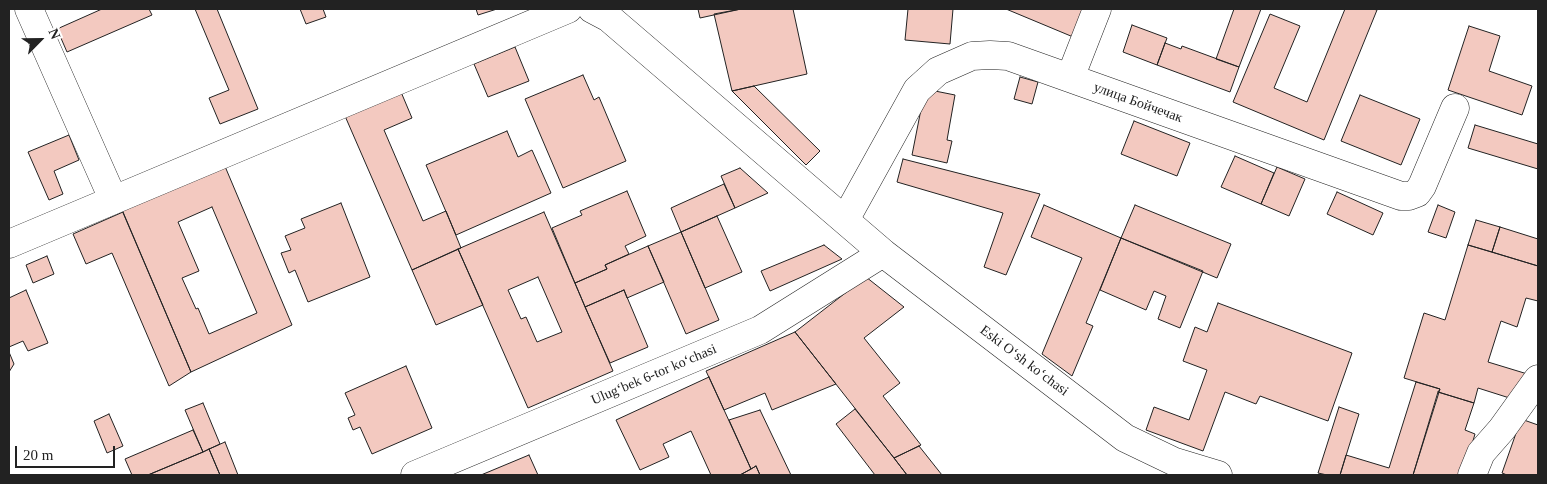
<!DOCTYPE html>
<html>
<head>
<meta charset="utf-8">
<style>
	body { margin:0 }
	#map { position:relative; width:1547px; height:484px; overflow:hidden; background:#fff; font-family:"Times New Roman",serif }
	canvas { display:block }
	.frame { position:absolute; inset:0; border:10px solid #222; pointer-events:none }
	.north { position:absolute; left:15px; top:15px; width:50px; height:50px; -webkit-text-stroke:4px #fff; paint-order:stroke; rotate:67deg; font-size:14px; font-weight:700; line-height:20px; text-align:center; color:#222 }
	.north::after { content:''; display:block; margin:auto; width:18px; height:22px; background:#222; clip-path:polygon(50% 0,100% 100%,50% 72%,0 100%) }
	.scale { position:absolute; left:15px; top:446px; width:100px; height:22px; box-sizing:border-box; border:2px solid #222; border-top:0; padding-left:6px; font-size:15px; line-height:18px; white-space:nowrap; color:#222; -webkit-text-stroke:4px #fff; paint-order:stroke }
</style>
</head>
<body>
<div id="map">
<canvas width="1547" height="484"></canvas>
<div class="frame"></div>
<div class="north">N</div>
<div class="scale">20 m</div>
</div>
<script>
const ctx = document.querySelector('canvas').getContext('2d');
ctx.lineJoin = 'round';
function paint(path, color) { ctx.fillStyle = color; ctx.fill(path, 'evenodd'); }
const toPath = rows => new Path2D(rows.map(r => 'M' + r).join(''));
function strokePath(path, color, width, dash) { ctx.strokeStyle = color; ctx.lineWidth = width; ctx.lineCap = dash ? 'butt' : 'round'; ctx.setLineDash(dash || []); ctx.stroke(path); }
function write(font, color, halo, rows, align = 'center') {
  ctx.font = font + ' "Times New Roman",serif'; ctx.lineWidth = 4; ctx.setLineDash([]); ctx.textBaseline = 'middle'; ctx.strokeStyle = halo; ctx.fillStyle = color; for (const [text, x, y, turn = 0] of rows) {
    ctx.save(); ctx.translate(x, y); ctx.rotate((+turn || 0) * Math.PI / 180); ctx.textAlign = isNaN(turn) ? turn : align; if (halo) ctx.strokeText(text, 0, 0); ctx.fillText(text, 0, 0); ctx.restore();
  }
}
const building = toPath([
	[102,9,149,9,152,15,67,52,57,29,102,9],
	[195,9,217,9,258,109,220,124,209,98,229,90,195,9],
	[300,9,323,9,326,17,306,24,300,9],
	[476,9,497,9,478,15,476,9],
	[698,9,741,9,700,18,698,9],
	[741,9,793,9,807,74,732,91,714,14,741,9],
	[908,9,953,9,950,44,905,40,908,9],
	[1006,9,1091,9,1078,39,1006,9],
	[1234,9,1261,9,1239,67,1216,59,1234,9],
	[1345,9,1373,9,1377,10,1324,140,1233,102,1270,14,1300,26,1274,88,1307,102,1345,9],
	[1132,25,1167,38,1157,65,1123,52,1132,25],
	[1469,26,1500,36,1489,71,1532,86,1522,115,1448,90,1469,26],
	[1165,43,1181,49,1182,46,1239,67,1230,92,1157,65,1165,43],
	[515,47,529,81,488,97,474,64,515,47],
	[583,75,594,100,599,97,626,161,563,188,525,99,583,75],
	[1020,77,1038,82,1032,104,1014,99,1020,77],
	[754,86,820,151,806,165,732,91,754,86],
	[925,89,955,95,947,140,952,141,947,163,912,155,925,89],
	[401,92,412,118,384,130,423,221,446,211,461,248,412,270,345,116,401,92],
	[1360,95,1420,119,1401,165,1341,141,1360,95],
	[1134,121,1190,143,1177,176,1121,154,1134,121],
	[1475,125,1538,144,1538,169,1468,148,1475,125],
	[507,131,518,157,532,150,551,193,456,235,426,165,507,131],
	[69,135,79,160,54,171,63,194,49,200,28,152,69,135],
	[1235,156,1274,173,1261,204,1221,187,1235,156],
	[903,159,1040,194,1006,275,984,267,1003,213,897,182,903,159],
	[224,164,292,325,191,372,121,208,224,164],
	[212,207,257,313,209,334,198,308,196,309,182,278,199,271,178,222,212,207],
	[1277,167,1305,179,1289,216,1261,204,1277,167],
	[740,168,768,193,735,208,721,176,740,168],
	[724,184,735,208,681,232,671,208,724,184],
	[627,191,646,236,625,246,629,254,605,265,607,269,575,283,552,228,582,215,580,211,627,191],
	[1337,192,1383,213,1373,235,1327,214,1337,192],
	[341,203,370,277,308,302,295,270,289,273,281,253,291,250,285,236,305,228,301,219,341,203],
	[1044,205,1121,238,1086,323,1093,326,1072,376,1042,354,1082,258,1031,237,1044,205],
	[1135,205,1231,244,1217,278,1121,238,1135,205],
	[1438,205,1455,212,1446,238,1428,232,1438,205],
	[123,212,191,372,169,386,112,253,86,264,73,234,123,212],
	[544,212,613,371,528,408,458,249,544,212],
	[538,277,562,332,537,342,526,317,521,319,508,290,538,277],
	[717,216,742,272,705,288,681,232,717,216],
	[1476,220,1500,227,1492,252,1468,245,1476,220],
	[1500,227,1538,239,1538,266,1492,252,1500,227],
	[681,232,719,320,686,334,648,246,681,232],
	[1121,238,1203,271,1180,328,1158,319,1166,296,1154,291,1146,310,1100,290,1121,238],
	[824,245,842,259,770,291,761,271,824,245],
	[1468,245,1538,266,1538,301,1526,298,1517,327,1501,321,1488,362,1534,376,1519,401,1478,388,1474,403,1438,392,1440,389,1404,378,1424,313,1445,320,1468,245],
	[648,246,664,282,627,298,624,290,585,307,575,283,607,269,605,265,648,246],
	[458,249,483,305,436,325,412,270,458,249],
	[47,256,54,274,33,283,26,265,47,256],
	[866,277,904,307,864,338,900,383,883,396,921,445,894,458,795,332,866,277],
	[26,290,48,343,28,351,23,341,9,347,9,298,26,290],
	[624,290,648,347,610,363,585,307,624,290],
	[1218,303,1352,353,1328,421,1260,396,1256,404,1225,392,1203,451,1146,430,1154,407,1189,420,1207,370,1183,361,1195,327,1207,332,1218,303],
	[795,332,836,384,772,410,765,393,724,410,706,371,795,332],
	[9,352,14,364,9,372,9,352],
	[406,366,432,428,372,454,360,427,353,430,348,418,355,415,345,393,406,366],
	[709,377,751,469,740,475,711,475,691,431,663,444,669,457,640,470,616,420,709,377],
	[1416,382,1440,389,1413,475,1340,475,1346,455,1389,468,1416,382],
	[1438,392,1474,403,1465,430,1475,434,1463,475,1413,475,1438,392],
	[203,403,220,444,203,452,185,410,203,403],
	[1339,407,1359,414,1340,475,1327,475,1318,473,1339,407],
	[855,409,894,458,907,475,875,475,836,424,855,409],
	[760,410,791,475,760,475,756,466,751,469,729,420,760,410],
	[109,414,123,446,107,453,94,421,109,414],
	[1521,419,1538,425,1538,475,1507,475,1502,473,1521,419],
	[193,430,203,452,148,475,132,475,125,459,193,430],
	[225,442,238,475,220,475,209,449,225,442],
	[919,446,942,475,907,475,894,458,919,446],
	[209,449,220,475,148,475,203,452,209,449],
	[529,455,538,475,481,475,529,455],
	[756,466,760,475,740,475,751,469,756,466]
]);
paint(building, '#f3c9c0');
strokePath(building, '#222', 1);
const minor = toPath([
	[29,9,113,199],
	[592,9,609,18,883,253,1125,438,1175,462,1218,475],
	[1070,78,1097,9],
	[845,220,917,90,938,71,972,56,990,55,1008,56,1401,196,1409,196,1417,193,1422,186,1455,108],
	[9,244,568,9],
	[415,475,760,330,883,253],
	[1472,475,1481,453,1502,429,1538,379]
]);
strokePath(minor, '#222', 29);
strokePath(minor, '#fff', 28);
write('14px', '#222', '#fff', [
	["улица Бойчечак",1138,103,20],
	["Eski Oʻsh koʻchasi",1024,361,37],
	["Ulug‘bek 6-tor koʻchasi",654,375,-23]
]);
</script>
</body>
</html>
